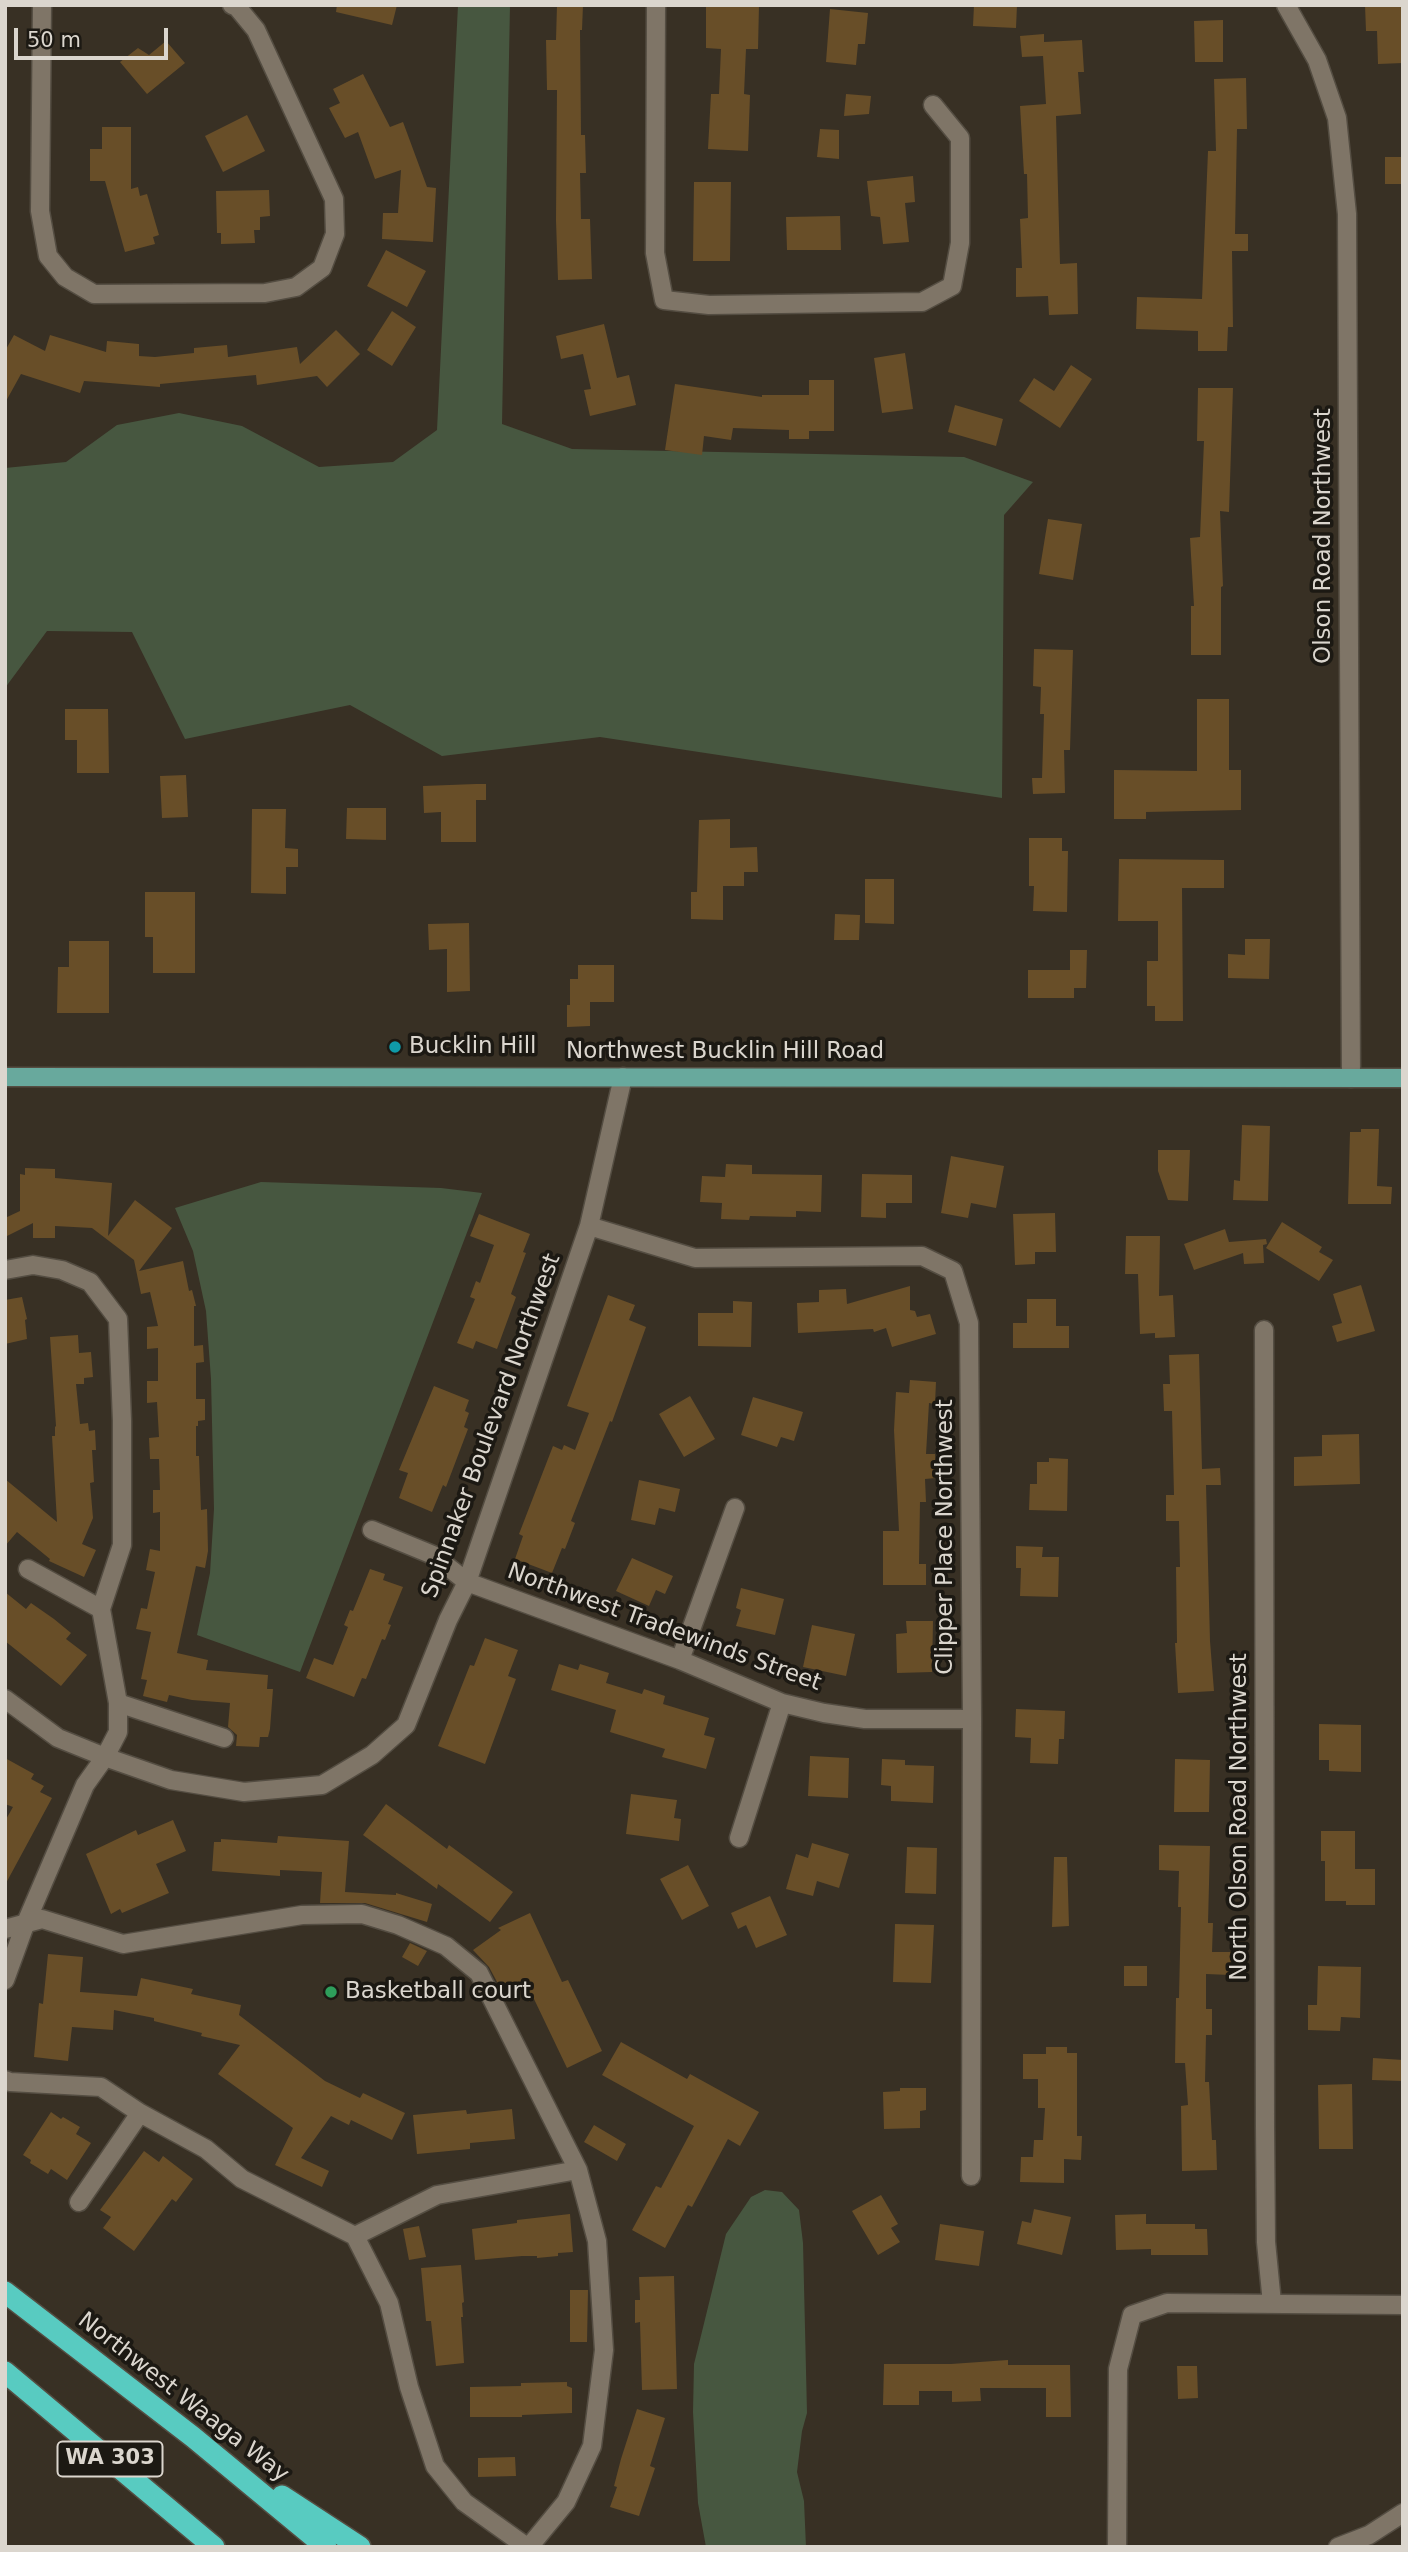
<!DOCTYPE html>
<html>
<head>
<meta charset="utf-8">
<style>
	body { margin:0 }
	#map { position:relative; width:1408px; height:2552px; overflow:hidden; background:#383024; font-family:"DejaVu Sans",sans-serif }
	canvas { display:block }
	.frame { position:absolute; inset:0; border:7px solid #dbd6ce; pointer-events:none }
	.scale { position:absolute; left:14px; top:28px; width:154px; height:32px; box-sizing:border-box; border:4px solid #dbd6ce; border-top:0; padding-left:9px; font-size:21px; line-height:24px; white-space:nowrap; color:#dbd6ce; -webkit-text-stroke:5px #1c1913; paint-order:stroke }
</style>
</head>
<body>
<div id="map">
<canvas width="1408" height="2552"></canvas>
<div class="frame"></div>
<div class="scale">50 m</div>
</div>
<script>
const ctx = document.querySelector('canvas').getContext('2d');
ctx.lineJoin = 'round';
function paint(path, color) { ctx.fillStyle = color; ctx.fill(path, 'evenodd'); }
const toPath = rows => new Path2D(rows.map(r => 'M' + r).join(''));
function strokePath(path, color, width, dash) { ctx.strokeStyle = color; ctx.lineWidth = width; ctx.lineCap = dash ? 'butt' : 'round'; ctx.setLineDash(dash || []); ctx.stroke(path); }
function write(font, color, halo, rows, align = 'center') {
  ctx.font = font + ' "DejaVu Sans",sans-serif'; ctx.lineWidth = 7; ctx.setLineDash([]); ctx.textBaseline = 'middle'; ctx.strokeStyle = halo; ctx.fillStyle = color; for (const [text, x, y, turn = 0] of rows) {
    ctx.save(); ctx.translate(x, y); ctx.rotate((+turn || 0) * Math.PI / 180); ctx.textAlign = isNaN(turn) ? turn : align; if (halo) ctx.strokeText(text, 0, 0); ctx.fillText(text, 0, 0); ctx.restore();
  }
}
paint(toPath([
	[458,5,510,5,502,424,572,449,964,457,1033,482,1004,515,1002,798,600,737,442,756,350,705,185,739,132,632,47,631,5,688,5,468,66,462,117,425,179,413,242,426,319,467,393,462,437,430],
	[261,1182,441,1188,482,1193,300,1672,197,1635,210,1573,214,1509,211,1379,206,1311,193,1251,175,1208],
	[765,2190,782,2192,799,2210,803,2243,807,2413,802,2431,797,2472,804,2501,806,2547,706,2547,698,2503,693,2412,694,2364,726,2234,751,2197]
]), '#475740');
paint(toPath([
	[337,5,397,5,392,25,336,12],
	[557,5,583,5,582,30,580,30,581,135,585,135,586,173,580,173,581,219,590,219,592,279,558,280,556,220,557,90,547,90,546,40,556,40],
	[706,5,759,5,758,49,746,49,744,94,750,95,748,151,708,149,711,94,719,94,721,49,706,48],
	[974,5,1017,5,1016,28,973,26],
	[1365,5,1403,5,1403,63,1378,64,1377,31,1366,31],
	[830,9,868,13,865,44,858,44,856,65,826,62],
	[1223,20,1223,62,1195,62,1194,21],
	[1044,34,1044,42,1082,40,1084,72,1078,72,1081,114,1056,116,1060,264,1077,263,1078,314,1049,315,1048,296,1016,297,1016,268,1022,268,1020,219,1028,218,1027,174,1024,174,1020,106,1046,104,1043,56,1022,57,1020,36],
	[166,41,185,63,147,94,120,62,138,48,149,55],
	[363,74,390,127,403,122,427,187,436,188,433,242,382,239,383,213,398,213,401,170,375,179,358,132,345,138,329,108,340,103,333,89],
	[1246,78,1247,129,1237,129,1235,234,1248,234,1248,251,1232,251,1233,327,1228,327,1227,351,1198,351,1198,331,1136,329,1137,297,1202,299,1208,151,1216,151,1214,79],
	[846,94,871,96,869,114,844,116],
	[247,115,265,151,223,172,205,136],
	[102,127,131,127,131,189,138,187,140,196,147,194,159,235,153,237,155,244,125,252,105,181,90,181,90,149,102,149],
	[820,129,839,130,839,159,817,157],
	[1385,157,1403,157,1403,184,1385,184],
	[913,176,915,202,905,203,909,242,883,244,880,217,871,216,867,181],
	[694,182,731,182,730,261,693,261],
	[269,190,270,216,260,217,260,230,254,230,255,243,221,244,221,233,217,233,216,191],
	[840,216,841,250,787,250,786,217],
	[386,250,426,271,407,307,367,286],
	[392,311,416,327,392,366,367,350],
	[604,324,617,378,629,375,636,405,590,416,584,390,591,389,583,354,561,359,556,336],
	[336,330,360,354,327,387,317,376,257,385,256,375,160,384,160,387,84,381,80,393,21,374,5,403,5,351,14,335,45,351,50,335,106,352,107,341,139,344,139,356,155,357,194,353,194,348,227,345,228,357,297,347,300,364],
	[905,353,913,409,882,413,874,358],
	[1071,365,1092,379,1060,428,1019,401,1034,378,1054,391],
	[809,380,834,380,834,431,809,431,809,439,789,439,789,430,733,428,731,440,704,436,702,455,665,450,675,384,762,397,762,395,809,395],
	[1198,388,1233,388,1229,512,1220,511,1223,586,1221,587,1221,655,1191,655,1191,606,1194,606,1190,538,1200,537,1204,441,1197,441],
	[955,405,1003,419,996,446,948,432],
	[1048,519,1082,524,1073,580,1039,574],
	[1034,649,1073,650,1070,750,1064,750,1065,793,1033,794,1032,778,1042,778,1044,714,1040,714,1041,687,1033,686],
	[1197,699,1229,699,1229,770,1241,770,1241,810,1146,812,1146,819,1114,819,1114,770,1197,771],
	[65,709,108,709,109,773,77,773,77,740,65,740],
	[186,775,188,817,162,818,160,776],
	[476,784,486,784,486,800,476,800,476,842,441,842,441,812,424,813,423,786],
	[347,808,386,808,386,840,346,839],
	[252,809,286,809,285,848,298,849,298,867,286,867,286,894,251,893],
	[730,819,730,848,757,847,758,872,744,872,744,886,723,886,723,920,691,919,691,892,697,892,699,820],
	[1029,838,1062,838,1062,851,1068,851,1067,912,1033,911,1034,886,1029,886],
	[1119,859,1224,860,1224,888,1182,888,1183,1021,1155,1021,1155,1006,1147,1006,1147,961,1158,961,1158,921,1118,921],
	[865,879,894,879,894,924,865,923],
	[145,892,195,892,195,973,153,973,153,937,145,937],
	[835,914,860,915,859,940,834,940],
	[469,923,470,991,447,992,447,949,429,950,428,924],
	[1245,939,1270,939,1269,979,1228,978,1228,954,1245,955],
	[69,941,109,941,109,1013,57,1013,58,967,69,967],
	[1070,950,1087,950,1086,988,1074,988,1074,998,1028,998,1028,970,1070,970],
	[578,965,614,965,614,1002,590,1002,590,1026,567,1027,567,1005,570,1005,570,979,578,979],
	[1242,1125,1270,1126,1268,1201,1233,1200,1234,1180,1240,1181],
	[1361,1129,1379,1129,1377,1186,1392,1187,1391,1204,1348,1204,1350,1132,1361,1132],
	[1158,1150,1190,1150,1188,1201,1168,1200,1158,1171],
	[951,1156,1004,1166,996,1208,971,1203,968,1218,941,1213],
	[726,1164,752,1165,752,1174,822,1175,821,1212,796,1211,796,1217,750,1216,749,1220,721,1219,722,1203,700,1202,702,1176,725,1177],
	[25,1168,55,1169,55,1178,112,1183,108,1236,135,1200,172,1228,139,1271,183,1261,189,1291,192,1290,196,1306,194,1306,194,1346,203,1345,204,1362,196,1363,196,1399,205,1399,205,1420,198,1421,198,1426,196,1426,196,1456,199,1456,201,1510,207,1509,208,1551,205,1568,196,1566,177,1653,208,1660,206,1670,268,1675,267,1689,273,1689,270,1729,268,1737,260,1737,259,1747,236,1746,237,1735,228,1727,230,1703,192,1700,169,1695,167,1702,143,1696,147,1680,141,1679,151,1632,136,1629,141,1608,147,1609,155,1572,146,1570,150,1549,160,1551,160,1512,153,1513,153,1490,160,1490,159,1459,150,1459,149,1438,159,1437,157,1402,147,1403,147,1381,158,1381,158,1348,147,1349,147,1327,158,1326,150,1292,141,1294,134,1260,92,1228,55,1226,55,1238,33,1238,33,1223,5,1237,5,1218,20,1211,20,1174,25,1175],
	[862,1174,912,1175,912,1203,886,1203,886,1218,861,1217],
	[1055,1213,1056,1252,1035,1252,1035,1264,1015,1265,1013,1214],
	[479,1214,530,1234,523,1252,526,1253,511,1294,516,1297,497,1349,476,1341,473,1349,457,1343,475,1299,470,1297,476,1281,480,1283,494,1245,470,1236],
	[1282,1222,1322,1247,1319,1252,1333,1260,1319,1281,1266,1248],
	[1225,1229,1229,1242,1266,1239,1267,1244,1263,1245,1264,1263,1244,1264,1243,1253,1194,1270,1184,1244],
	[1126,1236,1160,1236,1159,1296,1173,1295,1175,1337,1155,1338,1155,1333,1140,1334,1138,1274,1125,1274],
	[1361,1285,1375,1331,1337,1342,1332,1326,1342,1323,1333,1294],
	[910,1286,910,1310,915,1311,917,1317,930,1314,936,1334,892,1347,886,1328,874,1332,873,1329,798,1333,797,1303,819,1302,819,1290,846,1289,847,1304],
	[608,1295,635,1305,629,1320,646,1327,612,1422,610,1421,571,1521,575,1523,565,1549,562,1548,552,1573,515,1559,523,1536,519,1534,553,1446,562,1450,564,1445,575,1450,589,1413,567,1406],
	[22,1297,27,1319,25,1320,27,1339,5,1344,5,1300],
	[1027,1299,1056,1299,1056,1326,1069,1326,1069,1348,1013,1348,1013,1323,1027,1323],
	[733,1301,752,1302,751,1347,698,1346,698,1313,733,1313],
	[78,1335,79,1353,91,1352,93,1377,84,1378,84,1384,76,1384,80,1424,88,1423,89,1431,95,1430,96,1450,92,1450,94,1482,90,1483,93,1518,82,1544,96,1550,84,1577,49,1561,50,1559,17,1532,5,1546,5,1479,57,1522,52,1436,55,1436,55,1427,56,1426,50,1337],
	[1199,1354,1202,1469,1220,1468,1221,1485,1206,1485,1210,1641,1214,1691,1178,1693,1175,1643,1177,1643,1176,1567,1180,1567,1179,1521,1166,1521,1166,1495,1174,1495,1172,1411,1164,1411,1163,1384,1170,1384,1169,1355],
	[910,1380,936,1382,935,1404,929,1403,926,1454,935,1454,936,1478,925,1479,926,1502,920,1502,919,1564,926,1564,926,1585,883,1585,883,1531,899,1531,894,1430,896,1392,909,1393],
	[434,1386,469,1400,465,1411,469,1413,464,1427,468,1429,446,1487,443,1485,432,1512,399,1498,408,1473,399,1470],
	[690,1396,715,1439,684,1457,659,1414],
	[753,1397,803,1412,794,1441,781,1437,777,1447,741,1435],
	[1359,1434,1360,1484,1294,1486,1294,1457,1322,1456,1322,1435],
	[1049,1458,1068,1459,1067,1511,1029,1510,1030,1484,1037,1484,1037,1462,1049,1462],
	[639,1480,680,1489,675,1512,659,1508,655,1525,631,1520],
	[1016,1546,1043,1547,1042,1557,1059,1557,1058,1597,1020,1596,1021,1568,1016,1568],
	[632,1558,673,1576,665,1594,656,1590,649,1606,616,1591],
	[370,1569,385,1574,383,1580,403,1587,388,1624,391,1625,385,1640,382,1639,366,1679,362,1678,354,1697,306,1678,314,1658,333,1665,348,1627,344,1625,350,1610,353,1611],
	[741,1588,784,1599,775,1635,736,1626,741,1610,736,1608],
	[5,1592,26,1609,31,1603,54,1619,71,1633,66,1639,87,1655,61,1686,5,1641],
	[906,1621,933,1621,932,1672,897,1673,896,1634,907,1633],
	[812,1625,855,1634,846,1676,803,1667],
	[485,1638,518,1650,508,1676,516,1679,485,1764,438,1746,470,1665,474,1666],
	[559,1664,578,1670,580,1664,609,1673,606,1683,642,1694,644,1689,665,1696,663,1704,709,1718,704,1735,715,1738,706,1769,662,1757,665,1749,610,1732,616,1710,551,1690],
	[1016,1709,1065,1711,1064,1739,1059,1739,1058,1764,1030,1763,1031,1738,1015,1737],
	[1319,1724,1361,1725,1361,1772,1329,1771,1329,1760,1319,1760],
	[810,1756,849,1758,848,1798,808,1796],
	[5,1758,34,1774,31,1779,44,1786,40,1792,52,1798,5,1885,5,1821,13,1807,5,1804],
	[882,1759,905,1760,905,1765,934,1766,933,1803,891,1801,891,1786,881,1785],
	[1175,1759,1210,1760,1209,1812,1174,1812],
	[631,1794,677,1800,674,1818,681,1819,679,1841,626,1834],
	[386,1804,447,1849,449,1845,513,1892,490,1922,438,1884,437,1889,363,1835],
	[173,1820,186,1851,156,1864,169,1893,122,1913,120,1909,111,1914,86,1854,136,1830,138,1835],
	[1321,1831,1355,1831,1355,1869,1375,1869,1375,1905,1346,1905,1346,1901,1325,1901,1325,1861,1321,1861],
	[278,1836,349,1841,345,1892,396,1895,396,1893,432,1904,427,1922,365,1903,320,1903,322,1872,280,1870,280,1876,212,1871,214,1842,221,1842,221,1839,277,1843],
	[812,1843,849,1854,839,1888,817,1881,813,1896,786,1889,796,1854,808,1858],
	[1159,1845,1210,1846,1208,1923,1213,1923,1212,1952,1231,1952,1230,1975,1206,1974,1206,2009,1212,2009,1212,2035,1206,2035,1205,2082,1209,2082,1212,2140,1216,2140,1217,2170,1182,2171,1181,2106,1188,2105,1185,2063,1175,2063,1176,1998,1179,1998,1181,1907,1178,1907,1179,1871,1159,1870],
	[907,1847,937,1848,936,1894,905,1893],
	[1054,1857,1067,1857,1069,1926,1052,1927],
	[688,1865,709,1906,682,1920,660,1879],
	[770,1896,787,1935,756,1948,746,1925,738,1929,731,1913],
	[530,1913,562,1982,568,1980,602,2051,567,2068,534,1999,529,2002,519,1981,503,1993,489,1967,473,1950,501,1930,498,1928],
	[895,1924,934,1925,931,1983,893,1982],
	[410,1943,427,1951,418,1966,402,1957],
	[48,1954,83,1957,80,1992,137,1996,141,1978,193,1989,191,1994,241,2005,239,2015,325,2081,360,2098,363,2093,405,2113,392,2140,351,2120,349,2125,331,2116,301,2158,329,2171,322,2187,275,2165,293,2128,218,2074,240,2045,201,2036,202,2033,154,2021,154,2018,114,2010,113,2030,72,2027,68,2061,34,2057,39,2003,43,2004],
	[1124,1966,1147,1966,1147,1986,1124,1986],
	[1318,1966,1361,1967,1360,2018,1341,2017,1340,2031,1308,2030,1308,2005,1317,2005],
	[621,2042,687,2079,690,2074,759,2112,740,2146,728,2139,692,2207,688,2205,665,2248,632,2230,656,2186,661,2188,694,2126,602,2075],
	[1046,2047,1067,2047,1067,2053,1077,2053,1077,2136,1082,2136,1081,2160,1064,2159,1064,2183,1020,2182,1021,2157,1033,2157,1034,2140,1043,2140,1045,2108,1038,2108,1038,2079,1023,2079,1023,2054,1046,2054],
	[1373,2058,1403,2060,1403,2081,1372,2080],
	[1352,2084,1353,2149,1319,2149,1318,2085],
	[900,2088,926,2088,926,2110,920,2111,920,2128,884,2129,883,2092,900,2091],
	[512,2109,515,2139,470,2143,470,2149,417,2154,413,2115,466,2110,467,2114],
	[51,2112,61,2119,63,2117,80,2127,76,2134,91,2143,67,2180,51,2169,48,2174,30,2163,31,2160,23,2155],
	[594,2125,626,2144,617,2161,584,2142],
	[144,2151,159,2162,163,2156,193,2179,176,2202,172,2199,134,2251,103,2228,111,2217,100,2210],
	[881,2195,898,2224,891,2228,900,2242,878,2255,852,2211],
	[1034,2209,1071,2217,1062,2255,1017,2244,1022,2221,1031,2223],
	[570,2214,573,2252,558,2253,558,2256,537,2258,537,2256,522,2256,475,2260,472,2229,517,2223,517,2220],
	[1146,2214,1146,2224,1195,2224,1195,2229,1207,2229,1208,2255,1151,2255,1151,2249,1116,2250,1115,2215],
	[940,2224,984,2231,979,2266,935,2260],
	[419,2226,426,2257,409,2260,403,2229],
	[461,2265,464,2302,462,2303,463,2317,461,2317,464,2363,436,2366,431,2321,426,2321,421,2268],
	[674,2276,677,2389,642,2390,640,2322,635,2323,635,2300,640,2300,639,2277],
	[570,2290,588,2290,587,2342,570,2342],
	[1008,2360,1008,2365,1070,2365,1071,2417,1046,2417,1046,2388,980,2388,981,2401,952,2402,952,2391,919,2391,919,2405,883,2405,884,2364,951,2364],
	[1177,2366,1197,2366,1198,2398,1178,2399],
	[567,2382,567,2386,572,2388,572,2413,522,2415,522,2417,470,2417,470,2387,521,2386,521,2383],
	[637,2409,665,2418,650,2466,655,2468,639,2516,610,2507,617,2487,614,2486,621,2459],
	[515,2457,516,2476,478,2477,478,2458]
]), '#684e28');
const minor = toPath([
	[42,5,40,211,48,256,65,277,94,294,265,293,296,287,322,268,335,234,334,199,256,30,237,7,232,5],
	[656,5,655,253,664,300,709,305,922,302,952,286,960,243,960,138,933,105],
	[1286,5,1317,60,1337,118,1347,214,1351,1078],
	[589,1226,695,1258,922,1256,953,1271,969,1323,972,1719,971,2176],
	[5,1270,33,1265,62,1270,90,1282,118,1319,122,1421,122,1545,101,1609,118,1703,118,1732,105,1757,85,1785,25,1925,5,1980],
	[1264,1330,1265,2127,1266,2242,1272,2303],
	[372,1530,433,1555,467,1582,680,1660,782,1703,824,1713,865,1719,972,1719],
	[28,1569,101,1609],
	[680,1660,735,1508],
	[5,1699,58,1738,105,1757,171,1780,244,1792,322,1785,372,1755,406,1725,448,1620,467,1582,589,1226,623,1077],
	[118,1703,224,1738],
	[739,1838,782,1703],
	[5,1929,42,1919,123,1944,302,1915,362,1914,398,1925,446,1946,479,1973,578,2170,597,2241,604,2350,592,2446,566,2502,529,2547],
	[5,2080,10,2082,101,2087,140,2113,206,2149,242,2179,355,2236,389,2303,409,2387,435,2466,464,2502,527,2547],
	[79,2202,140,2113],
	[355,2236,437,2195,578,2170],
	[1117,2547,1118,2369,1132,2315,1167,2303,1403,2305],
	[1338,2547,1369,2535,1403,2513]
]);
const major = toPath([
	[5,1077,1403,1078]
]);
const highway = toPath([
	[5,2292,193,2437,326,2547],
	[5,2372,214,2547],
	[282,2496,360,2547]
]);
strokePath(minor, '#544d42', 21);
strokePath(major, '#544d42', 21);
strokePath(highway, '#544d42', 24);
strokePath(minor, '#7f7567', 18);
strokePath(major, '#68a99d', 18);
strokePath(highway, '#58cbc1', 21);
for (const [x, y, r, color] of [
	[395,1047,7,"#0f9aa8"],
	[331,1992,7,"#2e9e5b"]
]) { const dot = new Path2D(); dot.arc(x, y, r, 0, 2 * Math.PI); ctx.fillStyle = color; ctx.fill(dot); strokePath(dot, '#1c1913', 2.5); }
for (const [x, y, w] of [
	[110,2459,105]
]) { const box = new Path2D(); box.roundRect(x - w / 2, y - 17.5, w, 35, 5); ctx.fillStyle = '#1c1913'; ctx.fill(box); strokePath(box, '#dbd6ce', 2); }
write('bold 21px', '#dbd6ce', null, [
	["WA 303",110,2459]
]);
write('23px', '#dbd6ce', '#1c1913', [
	["Olson Road Northwest",1324,536,-90],
	["Northwest Bucklin Hill Road",725,1052],
	["Spinnaker Boulevard Northwest",492,1426,-70],
	["Clipper Place Northwest",946,1537,-90],
	["Northwest Tradewinds Street",664,1628,20],
	["North Olson Road Northwest",1240,1817,-90],
	["Northwest Waaga Way",183,2398,38]
]);
write('23px', '#dbd6ce', '#1c1913', [
	["Bucklin Hill",409,1047],
	["Basketball court",345,1992]
], 'left');
</script>
</body>
</html>
